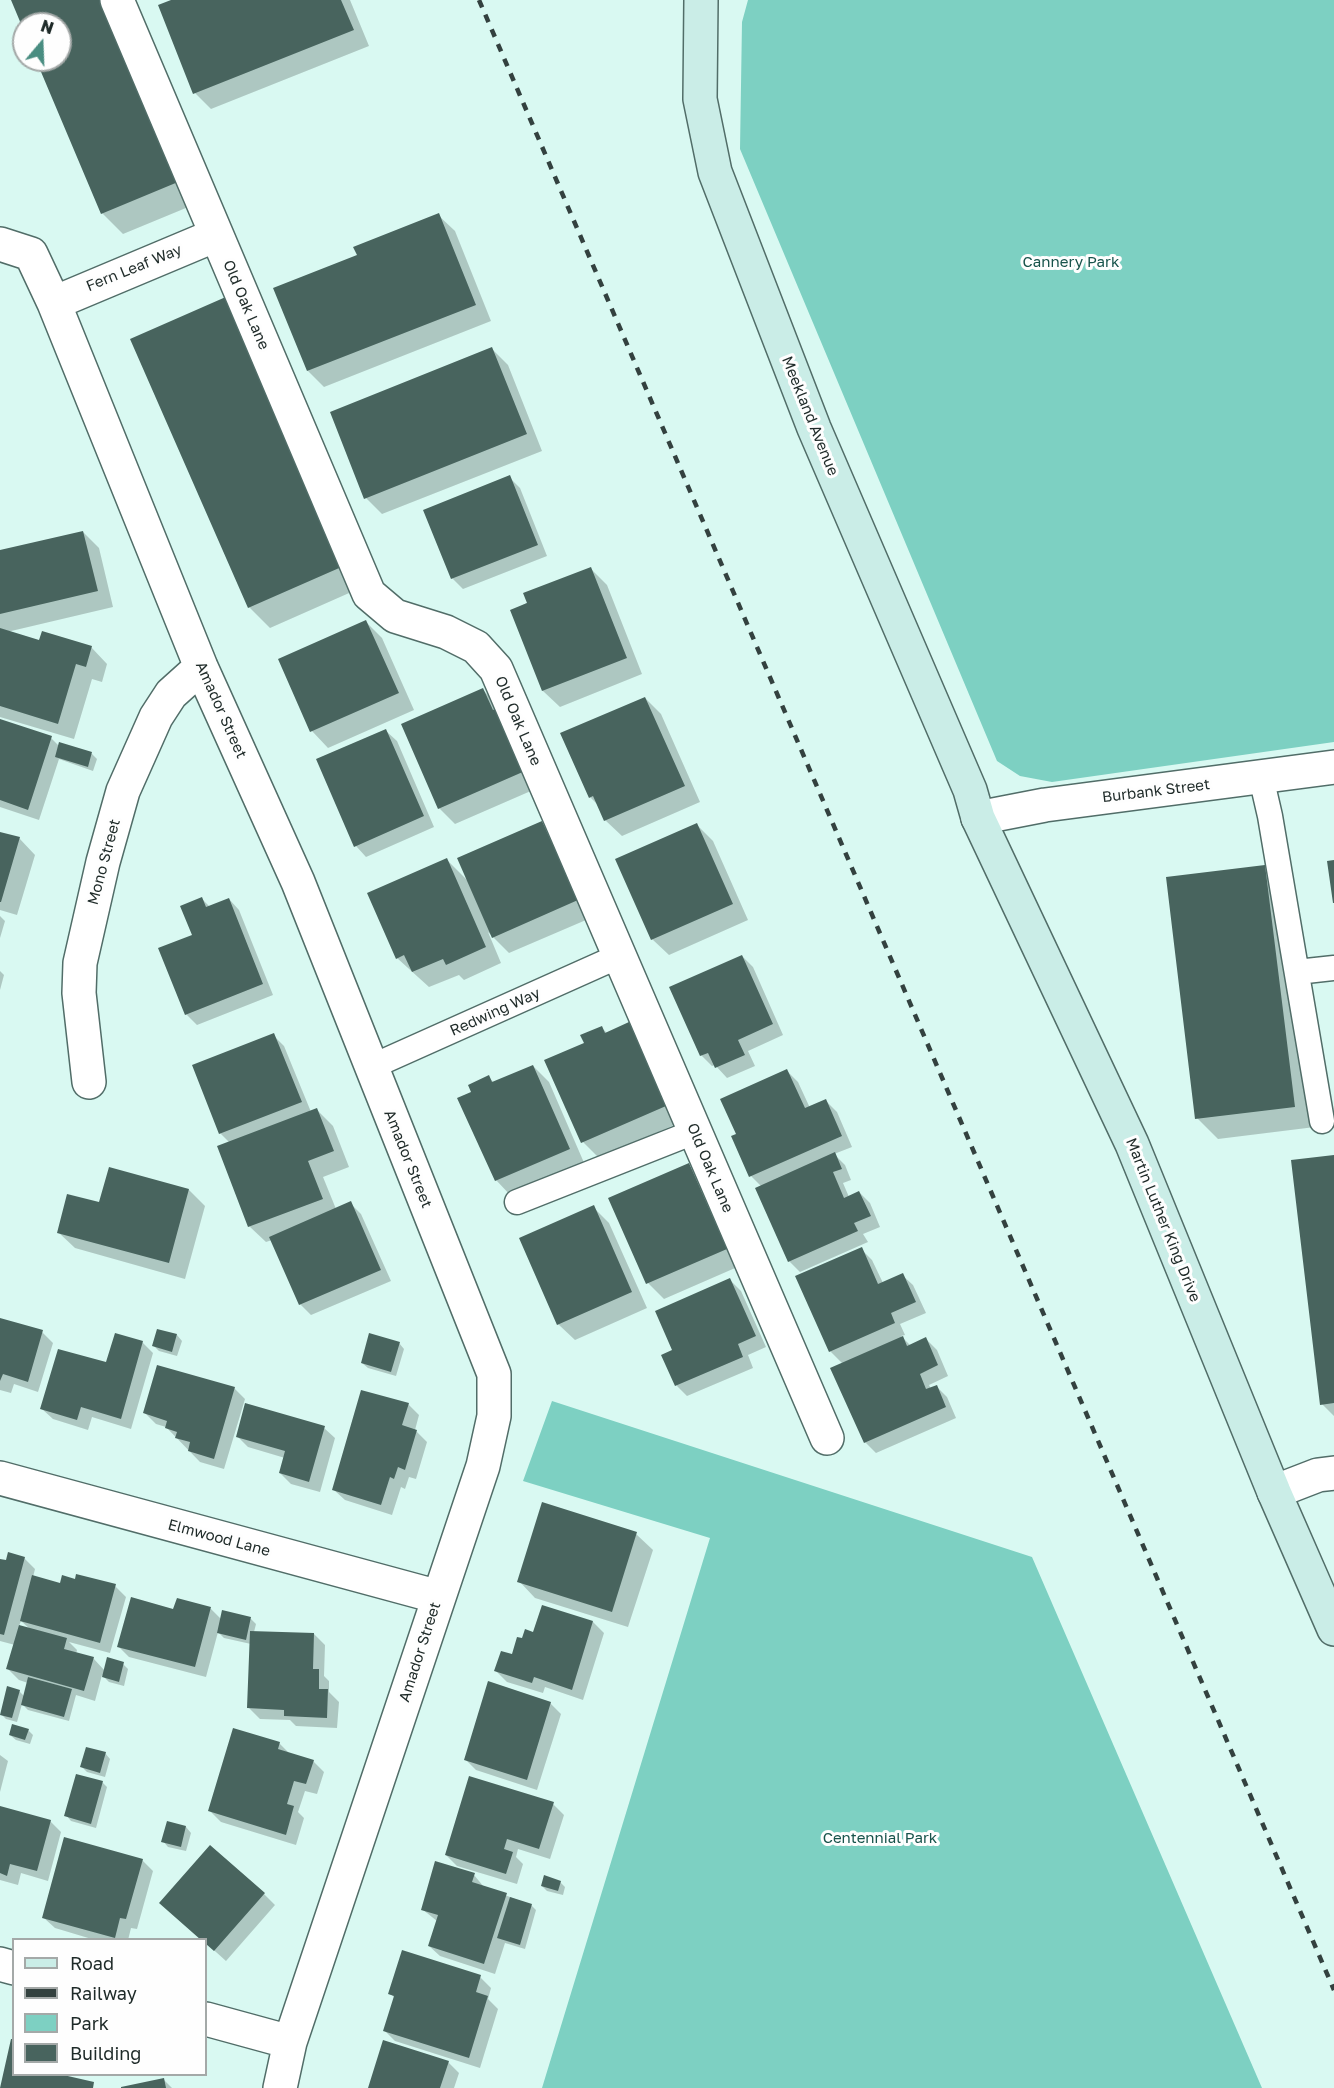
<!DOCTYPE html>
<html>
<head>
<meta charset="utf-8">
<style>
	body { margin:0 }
	#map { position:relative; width:1334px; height:2088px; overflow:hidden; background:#d9f9f2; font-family:"Golos Text",sans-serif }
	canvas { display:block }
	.legend { position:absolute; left:12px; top:1938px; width:195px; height:138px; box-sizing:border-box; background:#fefefe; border:2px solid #a4a9a8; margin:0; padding:8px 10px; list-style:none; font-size:18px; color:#1e2a28 }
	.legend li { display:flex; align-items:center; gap:12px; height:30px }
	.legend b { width:30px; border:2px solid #a4a9a8 }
	.north { position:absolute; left:12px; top:12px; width:60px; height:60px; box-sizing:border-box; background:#fefefe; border:2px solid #a4a9a8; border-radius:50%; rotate:19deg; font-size:16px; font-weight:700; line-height:24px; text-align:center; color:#1e2a28 }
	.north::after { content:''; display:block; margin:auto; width:21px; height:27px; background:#498d81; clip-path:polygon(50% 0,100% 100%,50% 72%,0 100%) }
</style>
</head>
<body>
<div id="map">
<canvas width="1334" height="2088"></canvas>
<ul class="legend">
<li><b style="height:8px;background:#caede7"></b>Road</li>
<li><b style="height:8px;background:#33413f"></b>Railway</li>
<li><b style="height:16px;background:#7dd0c2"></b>Park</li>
<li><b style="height:16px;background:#48645e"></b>Building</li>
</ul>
<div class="north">N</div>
</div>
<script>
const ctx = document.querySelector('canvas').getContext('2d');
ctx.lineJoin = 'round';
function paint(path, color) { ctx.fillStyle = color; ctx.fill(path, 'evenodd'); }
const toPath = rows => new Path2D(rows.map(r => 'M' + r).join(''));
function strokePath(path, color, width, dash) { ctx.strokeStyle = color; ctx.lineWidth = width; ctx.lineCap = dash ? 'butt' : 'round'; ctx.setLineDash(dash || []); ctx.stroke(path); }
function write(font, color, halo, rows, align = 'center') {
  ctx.font = font + ' "Golos Text",sans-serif'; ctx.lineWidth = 6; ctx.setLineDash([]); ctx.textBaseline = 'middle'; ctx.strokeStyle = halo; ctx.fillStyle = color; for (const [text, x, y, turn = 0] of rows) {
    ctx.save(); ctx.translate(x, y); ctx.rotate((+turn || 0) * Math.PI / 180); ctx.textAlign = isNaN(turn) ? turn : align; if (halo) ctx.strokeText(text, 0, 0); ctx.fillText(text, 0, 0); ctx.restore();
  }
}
paint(toPath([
	[748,0,1334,0,1334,742,1052,782,1020,776,997,761,740,149,742,22],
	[552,1401,1032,1557,1262,2088,542,2088,710,1538,523,1481]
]), '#7dd0c2');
paint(toPath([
	[13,0,113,0,198,203,123,234,102,213,38,60,60,60,60,24,24,24,24,27],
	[175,0,350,0,369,46,211,109,195,93],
	[438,215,455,231,491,321,324,387,308,371,359,256],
	[132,340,365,586,270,628,249,607],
	[492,349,508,365,542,451,382,514,366,498],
	[509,477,520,488,547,556,463,589,452,578],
	[83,532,99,548,113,607,7,632,40,642,91,647,107,664,102,682,92,679,74,739,0,717,0,552],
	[590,568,607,585,642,674,560,707,543,691,512,611],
	[366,622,382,638,414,710,328,748,312,731,280,660],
	[483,690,499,706,540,787,455,824,439,808],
	[645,698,661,714,700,802,622,836,605,820,600,807,590,797],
	[0,721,51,738,59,746,92,754,97,759,93,771,59,759,39,820,0,807],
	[386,731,397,741,434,827,366,857,356,846],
	[542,823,558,839,593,917,509,953,488,932,501,963,464,980,459,975,429,987,397,958,447,860,468,881],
	[697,825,713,841,748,920,669,955,652,939],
	[0,833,19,838,35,855,17,915,0,910],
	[1265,866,1286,887,1315,1127,1218,1139,1197,1118],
	[202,899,210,907,229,899,239,910,273,995,197,1025,186,1014,194,936],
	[0,916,5,921,0,938],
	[742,956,753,967,783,1035,748,1051,755,1066,727,1078,715,1065,712,1066,701,1055],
	[0,971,4,975,0,990],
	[629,1024,645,1040,681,1122,599,1158,583,1142,585,1044,602,1028,608,1034],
	[273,1035,284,1046,311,1112,317,1110,333,1126,349,1167,323,1177,336,1209,350,1203,361,1214,391,1281,311,1315,300,1304,272,1240,266,1242,249,1226,230,1143,220,1133],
	[533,1066,549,1082,585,1165,512,1197,496,1180,473,1092,489,1077,494,1083],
	[787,1071,798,1082,810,1108,826,1101,837,1112,852,1147,834,1154,845,1165,851,1180,843,1183,849,1197,859,1192,870,1203,880,1227,863,1234,868,1242,800,1272,789,1261,762,1187,751,1176,738,1134],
	[1334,1157,1334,1416,1322,1404],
	[688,1165,704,1181,742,1265,664,1299,648,1283],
	[110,1169,189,1190,205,1206,185,1279,75,1248,58,1232,100,1204],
	[593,1207,609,1223,647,1308,575,1340,558,1324],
	[861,1249,872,1260,883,1283,902,1275,913,1285,926,1313,900,1324,905,1335,901,1336,911,1346,926,1339,937,1350,948,1376,929,1385,931,1389,936,1386,947,1397,956,1418,876,1453,865,1442,843,1364,830,1351],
	[730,1280,741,1291,766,1347,748,1355,753,1368,687,1396,677,1386,663,1356,674,1351],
	[0,1319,42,1332,53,1343,38,1392,14,1384,11,1393,0,1390],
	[177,1335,182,1341,177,1356,159,1351,154,1346],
	[142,1342,153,1353,131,1429,92,1417,88,1430,53,1419,42,1409],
	[399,1343,404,1349,396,1376,368,1368,362,1363],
	[234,1388,245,1399,224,1469,200,1462,166,1427,156,1424,145,1413],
	[408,1404,419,1415,415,1430,427,1442,416,1479,409,1477,405,1489,401,1487,392,1515,345,1500,334,1490],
	[324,1428,335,1438,320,1492,291,1484,280,1473,285,1458,248,1447,237,1436],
	[636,1534,653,1550,628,1627,535,1598,519,1581],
	[24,1558,35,1569,33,1577,61,1584,115,1586,126,1597,110,1653,69,1642,77,1650,76,1654,93,1658,105,1671,123,1664,128,1669,124,1686,109,1682,102,1675,95,1701,76,1695,69,1721,28,1710,22,1704,17,1722,6,1719,1,1714,19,1691,25,1697,28,1683,19,1680,8,1669,15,1645,0,1641,0,1560,7,1562],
	[21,1621,30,1629,19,1626],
	[543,1607,593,1622,604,1633,583,1700,545,1687,543,1693,507,1682,496,1671,513,1656,523,1639,534,1634],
	[211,1609,222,1620,223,1612,251,1619,256,1624,254,1632,314,1634,325,1645,324,1676,329,1681,329,1692,339,1702,337,1728,296,1726,290,1720,260,1719,249,1708,251,1644,224,1638,218,1632,206,1677,129,1657,118,1646,174,1610],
	[550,1703,561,1714,537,1790,476,1770,465,1759],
	[28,1730,33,1735,30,1744,16,1740,10,1735],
	[279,1743,290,1754,313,1761,324,1772,317,1794,305,1791,298,1812,304,1818,296,1845,221,1822,210,1811],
	[105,1753,110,1759,105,1777,87,1772,82,1767],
	[0,1755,8,1761,0,1792],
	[102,1782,107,1787,96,1828,71,1821,66,1815],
	[553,1804,564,1815,550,1859,518,1849,516,1857,523,1864,517,1884,457,1866,446,1855],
	[0,1807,50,1821,61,1832,48,1881,21,1873,18,1885,0,1880],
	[168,1823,186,1827,191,1833,186,1851,168,1847,163,1841],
	[142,1860,153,1871,137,1929,131,1928,128,1940,95,1940,55,1928,44,1918],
	[474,1875,484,1887,531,1905,536,1910,525,1949,505,1943,495,1974,440,1956,429,1946,437,1921,422,1909],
	[560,1882,565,1887,563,1895,547,1891,542,1886],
	[264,1894,275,1905,226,1961,206,1943,206,1940],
	[480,1977,491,1988,488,1999,498,2009,480,2068,395,2041,385,2031,395,1998,390,1993],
	[448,2062,459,2073,454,2088,370,2088],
	[164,2080,172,2088,123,2088]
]), '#0003');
paint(toPath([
	[11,0,102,0,178,182,101,214,36,60,60,60,60,24,24,24,24,31],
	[171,0,341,0,354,30,193,94,158,5],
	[439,213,476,305,307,371,273,288,357,255,353,247],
	[228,296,346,565,248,608,130,339],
	[492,347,527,434,364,499,330,412],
	[510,475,538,545,451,579,423,510],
	[83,531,98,591,0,614,0,550],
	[591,567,627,658,542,691,510,610,527,603,523,593],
	[366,620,399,693,310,732,278,659],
	[0,628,39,640,42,631,92,646,86,667,76,664,58,724,0,706],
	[483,688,493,710,497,708,525,771,438,809,401,724],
	[645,697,685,786,604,821,593,796,589,798,560,733],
	[0,719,52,736,28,810,0,800],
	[386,729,424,816,354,847,316,759],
	[59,742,92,752,88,767,55,757],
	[542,821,578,900,492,938,457,858],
	[697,823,733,904,651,940,615,859],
	[0,832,20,837,1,902,0,902],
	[447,858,486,947,446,965,443,959,412,972,404,955,396,959,367,893],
	[1334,860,1334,903,1333,903,1327,861],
	[1265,865,1295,1107,1195,1119,1166,877],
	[202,897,206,907,229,898,263,984,185,1015,158,948,192,935,180,906],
	[742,955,773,1024,738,1040,745,1055,715,1068,708,1053,700,1056,669,987],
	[629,1022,666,1106,581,1143,544,1060,584,1043,580,1035,602,1026,605,1033],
	[274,1033,302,1102,219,1134,192,1065],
	[533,1065,570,1149,495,1181,457,1098,471,1092,468,1085,489,1075,492,1082],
	[787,1069,805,1108,826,1099,842,1136,749,1177,731,1136,736,1134,720,1099],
	[317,1108,334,1151,308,1161,323,1199,248,1227,217,1146],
	[835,1152,842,1169,833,1172,844,1198,859,1191,871,1216,854,1223,858,1231,788,1262,755,1188],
	[1334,1155,1334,1403,1320,1405,1291,1160],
	[689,1163,727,1249,646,1284,608,1198],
	[109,1167,189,1189,169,1263,57,1233,67,1194,99,1202],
	[351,1201,381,1270,299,1305,269,1237],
	[594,1205,632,1292,557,1325,519,1238],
	[862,1247,878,1284,903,1273,916,1302,891,1313,895,1323,829,1352,795,1276],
	[730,1278,756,1336,738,1344,743,1357,675,1386,661,1355,672,1350,655,1311],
	[0,1318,43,1330,28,1382,3,1374,0,1381],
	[157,1329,177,1334,172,1352,152,1346],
	[115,1333,143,1341,121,1419,81,1407,77,1420,40,1409,58,1349,106,1362],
	[369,1333,400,1342,391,1372,361,1363],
	[903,1336,907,1346,926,1337,938,1365,920,1374,926,1389,937,1385,946,1407,864,1443,830,1368],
	[157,1365,235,1387,214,1459,188,1451,190,1442,175,1438,177,1432,165,1428,167,1421,143,1413],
	[361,1390,409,1403,402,1425,417,1430,405,1470,398,1467,394,1479,390,1477,381,1505,332,1490],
	[245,1403,325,1426,309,1482,279,1473,285,1451,236,1437],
	[542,1502,637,1532,612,1612,517,1582],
	[8,1552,25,1557,4,1635,0,1634,0,1559,6,1560],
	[76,1574,116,1584,100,1643,20,1621,32,1575,60,1583,62,1575,75,1579],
	[131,1597,173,1609,177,1598,211,1607,195,1667,117,1647],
	[542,1605,593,1621,572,1690,534,1677,532,1683,494,1671,501,1651,512,1654,517,1637,522,1638,525,1629,533,1632],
	[222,1610,251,1617,246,1640,217,1633],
	[19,1625,67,1638,64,1649,94,1657,84,1691,6,1669],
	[250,1631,314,1633,313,1669,319,1669,319,1689,328,1689,327,1718,284,1716,284,1710,247,1708],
	[107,1657,124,1662,119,1682,102,1677],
	[28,1677,72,1689,64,1717,21,1705],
	[488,1681,551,1702,527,1780,464,1760],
	[7,1686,20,1690,12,1718,0,1715],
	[12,1724,29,1729,25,1740,9,1735],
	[233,1728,280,1742,278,1749,314,1760,306,1784,294,1781,287,1804,294,1806,286,1835,208,1811],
	[86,1747,106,1752,100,1773,80,1767],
	[76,1774,103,1781,91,1824,64,1816],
	[469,1776,554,1802,539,1849,507,1839,504,1849,513,1852,506,1874,445,1855],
	[0,1806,51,1820,37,1871,10,1864,7,1876,0,1873],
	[167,1821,186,1826,181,1847,161,1842],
	[64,1837,143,1859,126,1919,120,1918,115,1938,42,1918],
	[210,1845,265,1893,214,1951,206,1944,206,1940,201,1940,159,1903],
	[435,1861,475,1873,472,1882,507,1893,484,1964,428,1946,438,1915,421,1910],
	[544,1875,561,1881,558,1891,541,1886],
	[510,1897,532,1904,520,1945,497,1938],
	[402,1950,481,1975,476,1992,488,1996,469,2058,383,2031,394,1996,388,1994],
	[11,2039,14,2039,14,2074,59,2074,94,2082,93,2088,0,2088],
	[383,2040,449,2061,440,2088,368,2088],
	[164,2078,166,2088,121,2088,121,2087]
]), '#48645e');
const lane = toPath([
	[1261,777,1270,816,1322,1121],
	[1297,972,1334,968],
	[371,1067,619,956],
	[517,1202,694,1132]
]);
const street = toPath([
	[117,0,369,594,395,616,446,632,476,647,496,669,827,1438],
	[0,244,31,254,54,303,201,667,298,882,494,1374,494,1416,483,1466,290,2042,280,2088],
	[54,303,216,235],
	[978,818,1045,805,1334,767],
	[89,1082,79,993,80,963,103,862,123,791,156,717,171,694,201,667],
	[0,1478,439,1597],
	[1274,1492,1318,1475,1334,1473],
	[0,1964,14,1968],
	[206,2019,290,2042]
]);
const secondary = toPath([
	[701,0,700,99,715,172,814,428,970,790,978,818,1132,1144,1274,1492,1334,1629]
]);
strokePath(lane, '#516d68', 27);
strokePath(street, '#516d68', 36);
strokePath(secondary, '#516d68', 36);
strokePath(lane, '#fff', 24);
strokePath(street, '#fff', 33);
strokePath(secondary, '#caede7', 33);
strokePath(toPath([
	[479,0,1334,1990]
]), '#33413f', 4.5, [8, 8]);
write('15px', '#17534b', '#fefefe', [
	["Cannery Park",1071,262],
	["Centennial Park",880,1838]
]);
write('15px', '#1e2a28', '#fefefe', [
	["Fern Leaf Way",134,268,-22],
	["Old Oak Lane",246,305,67],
	["Meekland Avenue",810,416,68],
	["Amador Street",221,710,66],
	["Old Oak Lane",518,721,67],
	["Burbank Street",1156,791,-7],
	["Mono Street",104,862,-75],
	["Redwing Way",495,1012,-24],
	["Amador Street",408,1159,68],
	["Old Oak Lane",710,1168,67],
	["Martin Luther King Drive",1163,1220,68],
	["Elmwood Lane",219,1538,15],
	["Amador Street",420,1652,-72]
]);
</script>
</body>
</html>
